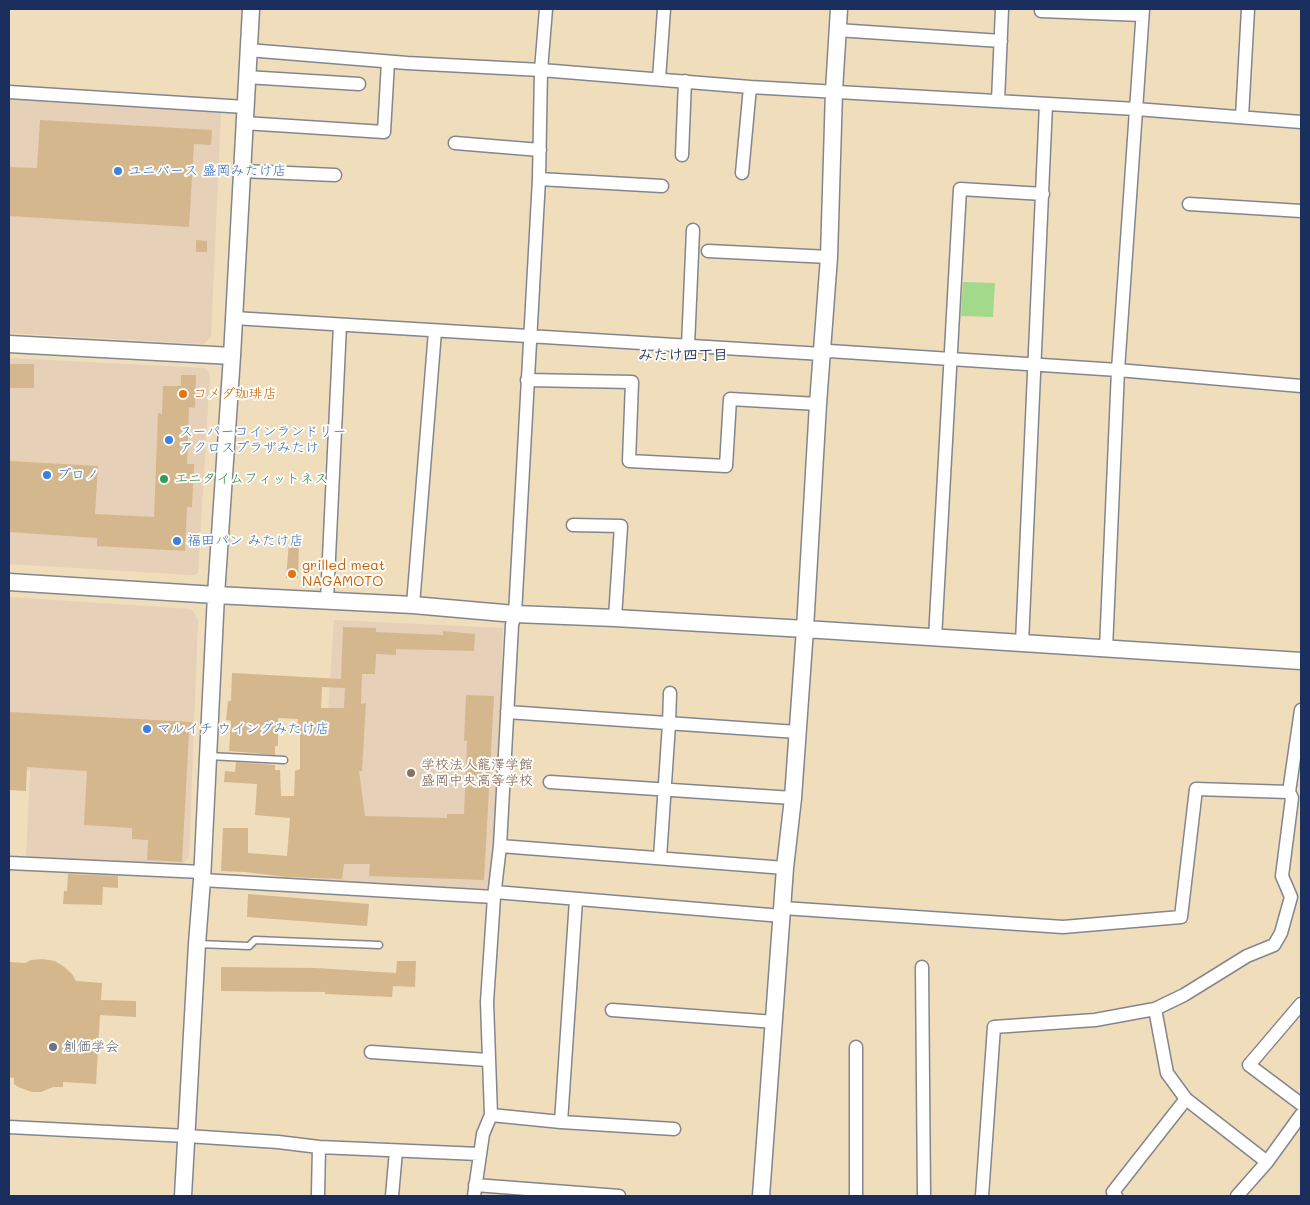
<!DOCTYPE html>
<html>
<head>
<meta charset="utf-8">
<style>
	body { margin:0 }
	#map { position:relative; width:1310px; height:1205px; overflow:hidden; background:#efddbb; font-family:Mali,sans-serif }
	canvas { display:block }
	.frame { position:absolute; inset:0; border:10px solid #1b2f5e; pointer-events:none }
</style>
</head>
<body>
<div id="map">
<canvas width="1310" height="1205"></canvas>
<div class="frame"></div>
</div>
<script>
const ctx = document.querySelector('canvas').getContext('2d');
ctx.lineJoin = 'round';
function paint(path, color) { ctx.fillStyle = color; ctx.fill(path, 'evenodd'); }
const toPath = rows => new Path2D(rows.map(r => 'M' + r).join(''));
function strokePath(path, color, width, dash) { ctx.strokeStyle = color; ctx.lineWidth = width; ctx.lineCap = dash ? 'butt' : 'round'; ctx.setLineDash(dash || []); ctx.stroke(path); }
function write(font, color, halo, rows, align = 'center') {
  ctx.font = font + ' Mali,"Klee One",sans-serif'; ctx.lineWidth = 4; ctx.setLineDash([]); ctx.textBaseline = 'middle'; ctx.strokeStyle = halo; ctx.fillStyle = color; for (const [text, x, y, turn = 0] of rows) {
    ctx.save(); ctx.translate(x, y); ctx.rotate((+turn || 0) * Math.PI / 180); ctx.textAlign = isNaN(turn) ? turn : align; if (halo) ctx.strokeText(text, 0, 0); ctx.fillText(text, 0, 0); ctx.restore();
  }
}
paint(toPath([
	[9,99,221,112,211,337,203,344,9,333],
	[9,358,205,368,210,374,198,572,194,575,189,575,9,564],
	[9,597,191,609,198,619,189,857,181,865,129,861,122,864,26,858,30,771,9,769],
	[334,620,503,628,501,665,504,666,493,884,483,892,317,880]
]), '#e6d0b7');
paint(toPath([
	[963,282,995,283,993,317,961,316]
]), '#a2d98b');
paint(toPath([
	[40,120,212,130,211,145,194,144,189,227,9,216,9,167,37,168],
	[196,240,207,241,207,252,196,252],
	[9,364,34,364,34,388,9,388],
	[181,375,196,375,195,408,189,407,187,464,194,464,192,507,187,507,185,551,97,546,97,538,9,532,9,461,98,466,95,514,154,517,158,413,162,414,163,386,181,386],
	[289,543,299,543,298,578,286,578],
	[343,627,376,628,376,632,443,635,443,631,475,634,474,651,396,649,396,655,376,654,375,674,362,674,361,704,366,703,362,771,359,771,365,816,447,818,447,814,464,814,467,741,464,741,466,695,494,696,484,880,369,876,370,864,344,864,342,879,287,877,245,872,221,871,223,828,248,828,248,853,287,856,290,818,255,815,257,784,224,782,225,771,235,772,236,762,275,765,275,770,280,770,281,796,294,796,295,771,300,769,300,733,297,733,298,719,278,718,278,746,275,746,275,755,229,751,231,721,226,720,228,701,231,701,232,673,341,679],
	[322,687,345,688,344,708,321,708],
	[9,712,192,722,191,732,189,732,182,862,147,860,148,840,132,839,132,828,84,825,87,771,27,767,26,791,9,790],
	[68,874,118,876,118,888,103,887,102,905,63,904,64,891,67,891],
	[248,894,369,904,367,926,247,917],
	[42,959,55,961,63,966,72,974,76,981,102,983,101,1000,136,1001,136,1017,100,1015,96,1084,63,1082,63,1087,53,1087,41,1092,32,1092,18,1087,14,1084,14,1078,9,1077,9,962,25,963,31,960],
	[397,961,416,961,415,987,393,986,392,997,325,994,325,992,221,991,221,967,315,968,396,973]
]), '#d5b78e');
const service = toPath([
	[209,756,284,760],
	[198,944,249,946,255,940,379,945]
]);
const minor = toPath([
	[1041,11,1142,15],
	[837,30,1001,41],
	[248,50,407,63,541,70,750,87,1136,109,1301,122],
	[246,77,359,84],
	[659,79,664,9],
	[9,92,245,107],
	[998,101,1002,9],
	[1242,117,1248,9],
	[244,123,384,132,388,62],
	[455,143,540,150],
	[682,155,685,81],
	[242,171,335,175],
	[742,173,750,87],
	[539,179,662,186],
	[1189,204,1301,211],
	[708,251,829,257],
	[234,318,822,354,829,351,1118,370,1301,386],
	[688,346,693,230],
	[527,380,632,382,629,461,726,466,730,399,818,404],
	[573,525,621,526,615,618],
	[327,600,340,325],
	[413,605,435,331],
	[935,638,960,189,1043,194],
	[1022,643,1046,104],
	[1106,649,1118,370,1143,9],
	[507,712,797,732],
	[550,782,793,798],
	[500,846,785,868],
	[660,858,669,724,670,693],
	[9,863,202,872],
	[202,880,494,897],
	[495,892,782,916],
	[783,908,1063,927,1181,917,1196,789,1289,792],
	[922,967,924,1196],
	[1301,1004,1249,1065,1301,1104],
	[1155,1009,1167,1073,1186,1099,1267,1162],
	[612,1010,775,1022],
	[371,1052,488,1060],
	[491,1115,561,1122,674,1129],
	[561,1122,576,900],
	[9,1127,187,1136,278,1142,319,1147,479,1154],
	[475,1185,619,1196],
	[318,1194,319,1147],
	[392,1196,396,1151],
	[474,1196,483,1134,491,1115,487,1002,494,897,500,846,512,625,515,614,539,179,541,70,546,9],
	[856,1196,856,1047],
	[982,1196,994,1027,1095,1020,1155,1009,1184,995,1247,956,1274,945,1281,933,1291,897,1282,876,1292,798,1289,792,1301,710],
	[1116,1196,1113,1192,1186,1099],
	[1237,1196,1267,1162,1301,1115]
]);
const tertiary = toPath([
	[9,344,232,356],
	[9,582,216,595,413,605,515,614,615,618,805,629,1301,661],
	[183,1196,197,944,202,880,216,595,232,356,251,9],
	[761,1196,785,868,793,798,805,629,818,404,829,257,834,91,839,9]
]);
strokePath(service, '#85868c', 9);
strokePath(minor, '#85868c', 15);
strokePath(tertiary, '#85868c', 19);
strokePath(service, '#fff', 6);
strokePath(minor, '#fff', 12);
strokePath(tertiary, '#fff', 16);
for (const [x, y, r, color] of [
	[118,171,5,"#3f7fe0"],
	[183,394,5,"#e8710a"],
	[169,440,5,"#3f7fe0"],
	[47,475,5,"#3f7fe0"],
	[164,479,5,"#2e9e5b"],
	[177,541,5,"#3f7fe0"],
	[292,574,5,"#e8710a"],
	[147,729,5,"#3f7fe0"],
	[411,773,5,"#8d6e63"],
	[53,1047,5,"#6b7280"]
]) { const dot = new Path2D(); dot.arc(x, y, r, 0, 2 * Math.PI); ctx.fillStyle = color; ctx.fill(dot); strokePath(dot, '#fdfcf7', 2); }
write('14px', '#366cbe', '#fdfcf7', [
	["ユニバース 盛岡みたけ店",128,171],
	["スーパーコインランドリー",179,432],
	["アクロスプラザみたけ",179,448],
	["プロノ",57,475],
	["福田パン みたけ店",187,541],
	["マルイチ ウイングみたけ店",157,729]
], 'left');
write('14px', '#c56008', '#fdfcf7', [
	["コメダ珈琲店",193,394],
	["grilled meat",302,566],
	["NAGAMOTO",302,582]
], 'left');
write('14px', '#27864d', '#fdfcf7', [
	["エニタイムフィットネス",174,479]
], 'left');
write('14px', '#785e54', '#fdfcf7', [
	["学校法人龍澤学館",421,765],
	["盛岡中央高等学校",421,781]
], 'left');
write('14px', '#5b616d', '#fdfcf7', [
	["創価学会",63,1047]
], 'left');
write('bold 15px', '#1b2f5e', '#fdfcf7', [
	["みたけ四丁目",683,355]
]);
</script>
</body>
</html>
